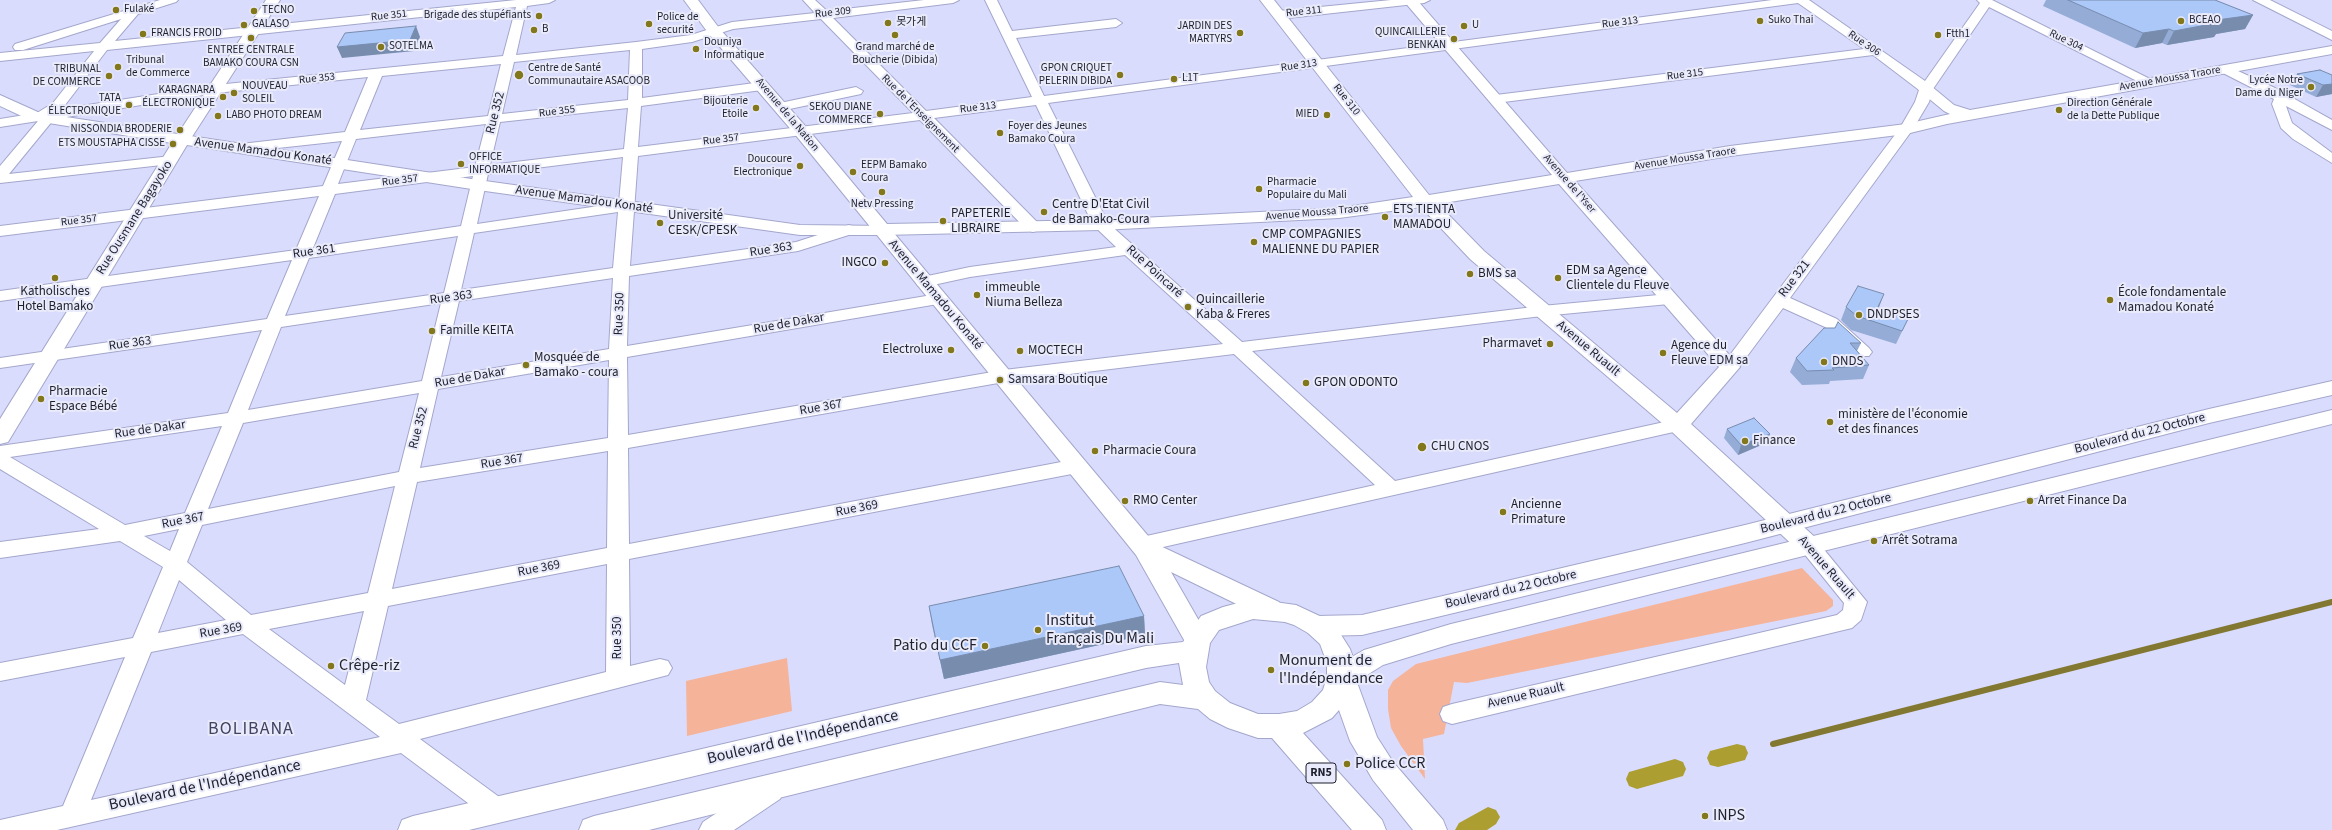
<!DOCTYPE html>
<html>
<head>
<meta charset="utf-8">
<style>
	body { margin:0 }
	canvas { display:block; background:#d9dcfc }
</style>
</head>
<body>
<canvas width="2332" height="830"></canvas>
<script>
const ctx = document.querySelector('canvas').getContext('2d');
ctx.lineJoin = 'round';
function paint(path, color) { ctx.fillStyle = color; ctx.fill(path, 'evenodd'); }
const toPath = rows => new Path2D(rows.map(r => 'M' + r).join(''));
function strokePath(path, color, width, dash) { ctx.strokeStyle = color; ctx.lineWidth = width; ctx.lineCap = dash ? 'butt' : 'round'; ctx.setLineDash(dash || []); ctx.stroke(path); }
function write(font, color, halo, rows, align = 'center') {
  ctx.font = font + ' "Source Sans 3","Noto Sans KR",sans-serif'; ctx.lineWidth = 4; ctx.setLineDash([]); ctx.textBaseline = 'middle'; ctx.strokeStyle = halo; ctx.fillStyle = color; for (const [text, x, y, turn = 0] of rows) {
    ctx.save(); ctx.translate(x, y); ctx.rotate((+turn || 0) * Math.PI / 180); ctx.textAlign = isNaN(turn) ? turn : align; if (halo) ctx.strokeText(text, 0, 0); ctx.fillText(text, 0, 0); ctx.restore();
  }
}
paint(toPath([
	[1802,568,1833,600,1833,606,1826,611,1467,683,1454,682,1444,734,1423,739,1425,779,1401,746,1391,728,1388,709,1388,690,1393,681,1416,664],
	[787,658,792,711,687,736,686,681]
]), '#f5b39a');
strokePath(toPath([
	[1773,744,2332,602]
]), '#827831', 6);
paint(toPath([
	[1737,744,1745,746,1748,753,1745,760,1718,767,1710,765,1707,758,1710,751,1737,744],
	[1675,759,1683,762,1686,769,1683,776,1637,789,1629,786,1626,779,1629,772,1675,759],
	[1488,807,1496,810,1500,817,1496,824,1487,830,1455,830,1459,823,1488,807]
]), '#ad9e32');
const minor = toPath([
	[160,0,178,0,176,2,138,14,115,41,516,0,555,0,549,3,527,6,516,55,636,42,691,35,732,22,815,13,803,0,815,0,827,11,924,0,959,0,953,3,833,18,926,111,1032,97,985,0,997,0,1012,31,1116,19,1122,23,1116,27,1016,38,1044,96,1772,0,1809,0,1925,81,1980,3,1977,0,1992,0,2156,82,2155,85,2145,85,1989,7,1933,89,1929,102,1913,129,1790,298,1837,319,1869,348,1872,352,1869,356,1857,356,1825,327,1783,308,1736,371,1730,372,1724,371,1721,367,1900,128,1915,102,1919,90,1873,55,1496,103,1489,99,1496,95,1864,49,1798,3,1048,103,1108,223,1242,342,1542,306,1669,294,1675,295,1677,299,1675,303,1669,304,1542,316,1252,351,1395,481,1678,419,1685,421,1688,425,1685,429,1678,431,1141,552,1133,549,1130,544,1133,539,1375,485,1234,354,1004,382,628,448,629,544,1077,459,1084,461,1087,466,1084,471,1077,473,629,559,630,666,660,659,668,661,672,668,668,675,420,739,506,802,510,810,506,818,497,821,488,818,401,753,57,830,0,830,0,820,63,806,125,657,0,681,0,663,133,638,163,567,120,541,0,558,0,542,99,529,0,469,0,446,228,413,262,330,0,368,0,358,267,319,292,260,0,301,0,291,296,250,319,196,0,236,0,226,323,186,342,141,241,152,234,148,241,144,345,132,368,77,216,93,54,119,9,174,171,156,178,160,171,164,0,183,0,166,38,121,0,127,0,119,37,113,53,103,94,51,0,61,0,53,100,43,121,19,23,50,15,50,13,47,15,44,160,0],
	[516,7,503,56,216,85,62,109,107,50,516,7],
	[821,19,913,113,638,147,641,106,762,90,769,86,762,82,642,98,642,49,692,42,733,29,821,19],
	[630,50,628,100,502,114,514,62,630,50],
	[501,64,488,116,360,130,382,76,501,64],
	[1036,105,1093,225,1116,247,970,267,918,278,916,282,918,286,924,287,970,277,1125,255,1223,344,1004,370,628,435,627,357,938,304,944,303,946,299,944,295,938,294,627,346,629,276,798,251,855,233,857,230,855,227,849,225,796,242,630,266,638,156,920,120,1027,230,1033,232,1039,230,1041,227,1039,224,934,118,1036,105],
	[628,108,624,149,490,165,500,122,628,108],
	[486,124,475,167,338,184,356,139,486,124],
	[623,157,619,203,477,224,488,174,623,157],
	[473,176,461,226,313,248,335,194,473,176],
	[618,212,613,268,461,290,474,233,618,212],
	[458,236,444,293,285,316,309,258,458,236],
	[613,278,609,349,441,377,459,301,613,278],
	[441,303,422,381,248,410,281,327,441,303],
	[609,360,608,438,420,468,438,389,609,360],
	[419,393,399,472,208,509,243,423,419,393],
	[222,426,185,513,125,525,10,457,222,426],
	[608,451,607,548,392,589,417,482,608,451],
	[395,486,368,593,251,615,187,562,202,525,395,486],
	[179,529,170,551,144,536,179,529],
	[607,564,606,672,399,724,366,700,388,606,607,564],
	[179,580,226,620,158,633,179,580],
	[364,611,345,685,269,629,364,611],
	[243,634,380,737,91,800,151,652,243,634],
	[1391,0,1430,0,1424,3,1279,19,1273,15,1279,11,1391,0],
	[2225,65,2275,88,2332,120,2332,130,2286,106,2292,123,2332,153,2332,163,2293,139,2281,128,2272,104,2274,99,2221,72,2219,69,2225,65],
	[856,87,863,91,861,94,780,111,773,107,780,103,856,87],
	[1809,538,1817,541,1867,602,1861,620,1852,628,1452,724,1443,721,1440,714,1443,707,1452,704,1837,615,1843,610,1844,603,1798,546,1801,541,1809,538],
	[771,780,780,783,784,791,780,799,734,830,699,830,703,822,762,783,771,780]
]);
const tertiary = toPath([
	[266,0,280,0,188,143,176,143,174,140,266,0],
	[684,0,698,0,719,28,806,127,887,224,1101,220,1339,208,1413,197,1260,0,1274,0,1429,195,1552,175,1403,0,1417,0,1567,173,1730,146,1906,124,1950,114,1944,111,1921,92,1918,89,1926,84,1931,86,1954,105,1970,110,2332,46,2332,54,1947,124,1906,134,1730,156,1575,181,1740,367,1691,424,1818,540,1821,546,1818,552,1809,555,1800,552,1670,430,1470,259,1421,207,1339,218,1101,230,882,235,876,234,794,133,709,34,684,0],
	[1559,184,1719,367,1677,413,1484,251,1438,204,1559,184]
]);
const secondary = toPath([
	[0,95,40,113,478,180,800,225,888,226,1154,543,1279,602,1283,609,1279,616,1270,619,1261,616,1171,572,1210,640,1206,647,1197,650,1188,647,1136,555,877,235,800,235,478,190,187,145,11,437,8,442,0,444,0,419,172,143,30,120,0,106,0,95],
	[2332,381,2332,395,2209,423,1745,543,1362,635,1317,636,1308,633,1304,626,1308,619,1317,616,1362,615,1745,525,2209,409,2332,381],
	[2332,410,2332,424,1451,644,1383,665,1351,685,1341,688,1331,685,1327,677,1331,669,1364,650,1451,624,2332,410]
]);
const primary = toPath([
	[2253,0,2270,0,2332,31,2332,40,2253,0]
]);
const trunk = toPath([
	[1253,599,1296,605,1326,619,1338,630,1350,649,1355,663,1355,677,1377,737,1393,762,1443,820,1447,830,1413,830,1373,780,1350,741,1339,710,1332,718,1303,733,1382,820,1386,830,1352,830,1272,738,1258,738,1228,728,1210,719,1198,709,1160,704,649,830,579,830,583,820,594,816,1160,682,1183,685,1179,663,1146,668,469,830,398,830,402,820,413,816,1146,646,1183,642,1201,616,1223,607,1253,599],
	[1253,619,1285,622,1294,625,1308,633,1320,644,1327,663,1327,677,1323,690,1312,702,1297,711,1279,714,1258,714,1230,703,1215,691,1209,682,1206,667,1210,643,1219,630,1253,619]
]);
strokePath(minor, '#a4a7cc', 2);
strokePath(tertiary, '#a4a7cc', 2);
strokePath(secondary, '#a4a7cc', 2);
strokePath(primary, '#a4a7cc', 2);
strokePath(trunk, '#a4a7cc', 2);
paint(minor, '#fff');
paint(tertiary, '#fff');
paint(secondary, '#fff');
paint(primary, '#fff');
paint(trunk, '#fff');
paint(toPath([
	[2046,0,2215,0,2253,15,2245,29,2216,34,2214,37,2167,45,2162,43,2135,48,2043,6],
	[2297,74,2332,75,2332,94,2316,97,2290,85],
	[1846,307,1878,309,1908,319,1896,344,1851,330,1841,320],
	[1824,328,1861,343,1857,351,1869,365,1863,379,1830,381,1829,384,1802,385,1790,372,1796,358],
	[1727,429,1766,443,1738,455,1724,438],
	[929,606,1144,616,1145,635,944,679,932,625]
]), '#94acd6');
paint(toPath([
	[2253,15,2245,29,2216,34,2214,37,2167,45,2174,31,2217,20],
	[416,26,420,37,414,51,342,58,337,47],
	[2169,29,2162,43,2135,48,2143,33],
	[2332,84,2332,94,2316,97,2323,85],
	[1884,294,1879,307,1871,322,1877,309],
	[1770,434,1766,443,1738,455,1741,445],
	[1144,616,1145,635,944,679,940,660]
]), '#788cae');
const building = toPath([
	[2068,0,2215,0,2253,15,2217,20,2222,22,2174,31,2169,29,2143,33,2068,0],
	[416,26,410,40,337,47,345,33,416,26],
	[2320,70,2332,75,2332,84,2323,85,2297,74,2320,70],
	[1858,286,1884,294,1877,309,1908,319,1902,331,1857,316,1846,307,1858,286],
	[1838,322,1861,343,1850,343,1869,365,1832,368,1834,370,1807,371,1796,358,1824,328,1835,328,1838,322],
	[1754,418,1770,434,1741,445,1727,429,1754,418],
	[1119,566,1144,616,940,660,929,606,1119,566]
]);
paint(building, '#acc8f9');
strokePath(building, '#788cae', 1);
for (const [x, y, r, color] of [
	[116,10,4,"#83771b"],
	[254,11,4,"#83771b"],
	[539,16,4,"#83771b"],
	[1760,21,4,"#83771b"],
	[2181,21,4,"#83771b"],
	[888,23,4,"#83771b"],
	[649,24,4,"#83771b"],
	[244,25,4,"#83771b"],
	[1464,26,4,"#83771b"],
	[534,30,4,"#83771b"],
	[1240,33,4,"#83771b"],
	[143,34,4,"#83771b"],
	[895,35,4,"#83771b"],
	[1938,35,4,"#83771b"],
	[251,38,4,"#83771b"],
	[1454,39,4,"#83771b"],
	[381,47,4,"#83771b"],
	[696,49,4,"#83771b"],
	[118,67,4,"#83771b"],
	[519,75,5,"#83771b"],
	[1120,75,4,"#83771b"],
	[109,76,4,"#83771b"],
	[1174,79,4,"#83771b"],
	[2311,87,4,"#83771b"],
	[234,93,4,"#83771b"],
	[223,97,4,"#83771b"],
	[129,105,4,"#83771b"],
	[756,108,4,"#83771b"],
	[2059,110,4,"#83771b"],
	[880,114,4,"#83771b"],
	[1327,115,4,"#83771b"],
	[218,116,4,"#83771b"],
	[180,130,4,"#83771b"],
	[1000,133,4,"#83771b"],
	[173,144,4,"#83771b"],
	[461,164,4,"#83771b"],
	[800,166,4,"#83771b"],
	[853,172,4,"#83771b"],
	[1259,189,4,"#83771b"],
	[882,192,4,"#83771b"],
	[1044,212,4,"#83771b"],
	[1385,217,4,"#83771b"],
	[943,221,4,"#83771b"],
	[660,223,4,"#83771b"],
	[1254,242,4,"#83771b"],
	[885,263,4,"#83771b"],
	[1470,274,4,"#83771b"],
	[55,278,4,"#83771b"],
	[1558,278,4,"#83771b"],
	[977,295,4,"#83771b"],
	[2110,300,4,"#83771b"],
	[1188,307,4,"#83771b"],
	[1859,315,4,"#83771b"],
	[432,331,4,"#83771b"],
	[1550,344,4,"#83771b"],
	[951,350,4,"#83771b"],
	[1020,351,4,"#83771b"],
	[1663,353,4,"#83771b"],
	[1824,362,4,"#83771b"],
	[526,365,4,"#83771b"],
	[1000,380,4,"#83771b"],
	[1306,383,4,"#83771b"],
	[41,399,4,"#83771b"],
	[1830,422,4,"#83771b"],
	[1745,441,4,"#83771b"],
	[1422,447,5,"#83771b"],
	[1095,451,4,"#83771b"],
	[1125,501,4,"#83771b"],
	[2030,501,4,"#83771b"],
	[1503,512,4,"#83771b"],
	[1874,541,4,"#83771b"],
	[1038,630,4,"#83771b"],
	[985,646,4,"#83771b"],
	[331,666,4,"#83771b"],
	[1271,670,4,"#83771b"],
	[1347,764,4,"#83771b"],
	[1705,816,4,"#83771b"]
]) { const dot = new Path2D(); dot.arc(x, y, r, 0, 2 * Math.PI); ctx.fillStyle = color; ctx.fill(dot); strokePath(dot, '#e9eafa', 1.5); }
write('11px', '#1f202e', '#e9eafa', [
	["Fulaké",124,10],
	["TECNO",262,11],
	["Brigade des stupéfiants",531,16,"right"],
	["Police de",657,18],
	["securité",657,31],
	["Suko Thai",1768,21],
	["BCEAO",2189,21],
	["못가게",896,23],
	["GALASO",252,25],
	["U",1472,26],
	["JARDIN DES",1232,27,"right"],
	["MARTYRS",1232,40,"right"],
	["B",542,30],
	["QUINCAILLERIE",1446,33,"right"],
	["BENKAN",1446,46,"right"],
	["FRANCIS FROID",151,34],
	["Ftth1",1946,35],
	["Douniya",704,43],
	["Informatique",704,56],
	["SOTELMA",389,47],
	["Grand marché de",895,48,"center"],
	["Boucherie (Dibida)",895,61,"center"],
	["ENTREE CENTRALE",251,51,"center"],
	["BAMAKO COURA CSN",251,64,"center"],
	["Tribunal",126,61],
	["de Commerce",126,74],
	["Centre de Santé",528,69],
	["Communautaire ASACOOB",528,82],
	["GPON CRIQUET",1112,69,"right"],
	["PELERIN DIBIDA",1112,82,"right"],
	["TRIBUNAL",101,70,"right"],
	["DE COMMERCE",101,83,"right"],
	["L1T",1182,79],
	["Lycée Notre",2303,81,"right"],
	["Dame du Niger",2303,94,"right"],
	["NOUVEAU",242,87],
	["SOLEIL",242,100],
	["KARAGNARA",215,91,"right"],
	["ÉLECTRONIQUE",215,104,"right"],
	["TATA",121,99,"right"],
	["ÉLECTRONIQUE",121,112,"right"],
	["Bijouterie",748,102,"right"],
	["Etoile",748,115,"right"],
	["Direction Générale",2067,104],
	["de la Dette Publique",2067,117],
	["SEKOU DIANE",872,108,"right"],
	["COMMERCE",872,121,"right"],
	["MIED",1319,115,"right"],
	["LABO PHOTO DREAM",226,116],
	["Foyer des Jeunes",1008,127],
	["Bamako Coura",1008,140],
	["NISSONDIA BRODERIE",172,130,"right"],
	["ETS MOUSTAPHA CISSE",165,144,"right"],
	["OFFICE",469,158],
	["INFORMATIQUE",469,171],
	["Doucoure",792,160,"right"],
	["Electronique",792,173,"right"],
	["EEPM Bamako",861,166],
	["Coura",861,179],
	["Pharmacie",1267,183],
	["Populaire du Mali",1267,196],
	["Netv Pressing",882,205,"center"]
], 'left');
write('11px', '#1f202e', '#e9eafa', [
	["Rue 311",1304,12,-6],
	["Rue 309",833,13,-6],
	["Rue 351",389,16,-6],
	["Rue 313",1620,23,-7],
	["Rue 304",2066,41,26],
	["Rue 306",1864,44,34],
	["Rue 313",1299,66,-8],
	["Rue 315",1685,75,-7],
	["Rue 353",317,79,-6],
	["Avenue Moussa Traore",2170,79,-10],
	["Rue 310",1346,100,52],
	["Rue 313",978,108,-7],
	["Rue 355",557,112,-7],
	["Rue de l'Enseignement",920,114,45],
	["Avenue de la Nation",787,115,50],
	["Rue 357",721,140,-7],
	["Avenue Moussa Traore",1685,159,-9],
	["Rue 357",400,181,-7],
	["Avenue de l'Yser",1569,184,49],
	["Avenue Moussa Traore",1317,213,-5],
	["Rue 357",79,221,-7]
]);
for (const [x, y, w] of [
	[1321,773,30]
]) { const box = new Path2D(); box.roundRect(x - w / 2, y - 10, w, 20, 3); ctx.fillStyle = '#e9eafa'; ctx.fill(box); strokePath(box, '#1f202e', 1); }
write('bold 12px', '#1f202e', null, [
	["RN5",1321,773]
]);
write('13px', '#1f202e', '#e9eafa', [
	["Rue 352",496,113,-76],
	["Avenue Mamadou Konaté",263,152,8],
	["Avenue Mamadou Konaté",584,200,8],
	["Rue Ousmane Bagayoko",135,218,-58],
	["Rue 363",771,250,-9],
	["Rue 361",314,252,-8],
	["Rue Poincaré",1154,272,42],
	["Rue 321",1795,279,-53],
	["Avenue Mamadou Konaté",935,295,50],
	["Rue 363",451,298,-8],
	["Rue 350",620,314,-88],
	["Rue de Dakar",789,324,-10],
	["Rue 363",130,344,-8],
	["Avenue Ruault",1588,349,40],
	["Rue de Dakar",470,378,-10],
	["Rue 367",821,408,-10],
	["Rue 352",419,428,-76],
	["Rue de Dakar",150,430,-8],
	["Boulevard du 22 Octobre",2140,434,-14],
	["Rue 367",502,462,-9],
	["Rue 369",857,509,-11],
	["Boulevard du 22 Octobre",1826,514,-14],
	["Rue 367",183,521,-11],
	["Avenue Ruault",1826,568,49],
	["Rue 369",539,569,-11],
	["Boulevard du 22 Octobre",1511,590,-13],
	["Rue 369",221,631,-10],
	["Rue 350",618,638,-90],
	["Avenue Ruault",1526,696,-13]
]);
write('13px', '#1f202e', '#e9eafa', [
	["Centre D'Etat Civil",1052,205],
	["de Bamako-Coura",1052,220],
	["ETS TIENTA",1393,210],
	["MAMADOU",1393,225],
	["PAPETERIE",951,214],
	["LIBRAIRE",951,229],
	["Université",668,216],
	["CESK/CPESK",668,231],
	["CMP COMPAGNIES",1262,235],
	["MALIENNE DU PAPIER",1262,250],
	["INGCO",877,263,"right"],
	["EDM sa Agence",1566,271],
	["Clientele du Fleuve",1566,286],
	["BMS sa",1478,274],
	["immeuble",985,288],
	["Niuma Belleza",985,303],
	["Katholisches",55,292,"center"],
	["Hotel Bamako",55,307,"center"],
	["École fondamentale",2118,293],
	["Mamadou Konaté",2118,308],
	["Quincaillerie",1196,300],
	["Kaba & Freres",1196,315],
	["DNDPSES",1867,315],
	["Famille KEITA",440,331],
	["Pharmavet",1542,344,"right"],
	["Agence du",1671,346],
	["Fleuve EDM sa",1671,361],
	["Electroluxe",943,350,"right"],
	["MOCTECH",1028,351],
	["Mosquée de",534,358],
	["Bamako - coura",534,373],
	["DNDS",1832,362],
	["Samsara Boutique",1008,380],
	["GPON ODONTO",1314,383],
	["Pharmacie",49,392],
	["Espace Bébé",49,407],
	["ministère de l'économie",1838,415],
	["et des finances",1838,430],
	["Finance",1753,441],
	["CHU CNOS",1431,447],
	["Pharmacie Coura",1103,451],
	["RMO Center",1133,501],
	["Arret Finance Da",2038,501],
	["Ancienne",1511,505],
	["Primature",1511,520],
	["Arrêt Sotrama",1882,541]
], 'left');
write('16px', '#1f202e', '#e9eafa', [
	["Institut",1046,621],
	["Français Du Mali",1046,639],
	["Patio du CCF",977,646,"right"],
	["Monument de",1279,661],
	["l'Indépendance",1279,679],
	["Crêpe-riz",339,666],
	["Police CCR",1355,764],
	["INPS",1713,816]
], 'left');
write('16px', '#1f202e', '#e9eafa', [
	["Boulevard de l'Indépendance",803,738,-13],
	["Boulevard de l'Indépendance",205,786,-12]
]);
ctx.letterSpacing = '1px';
write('18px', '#414363', '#e9eafa', [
	["BOLIBANA",251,730]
]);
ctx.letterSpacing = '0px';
</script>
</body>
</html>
